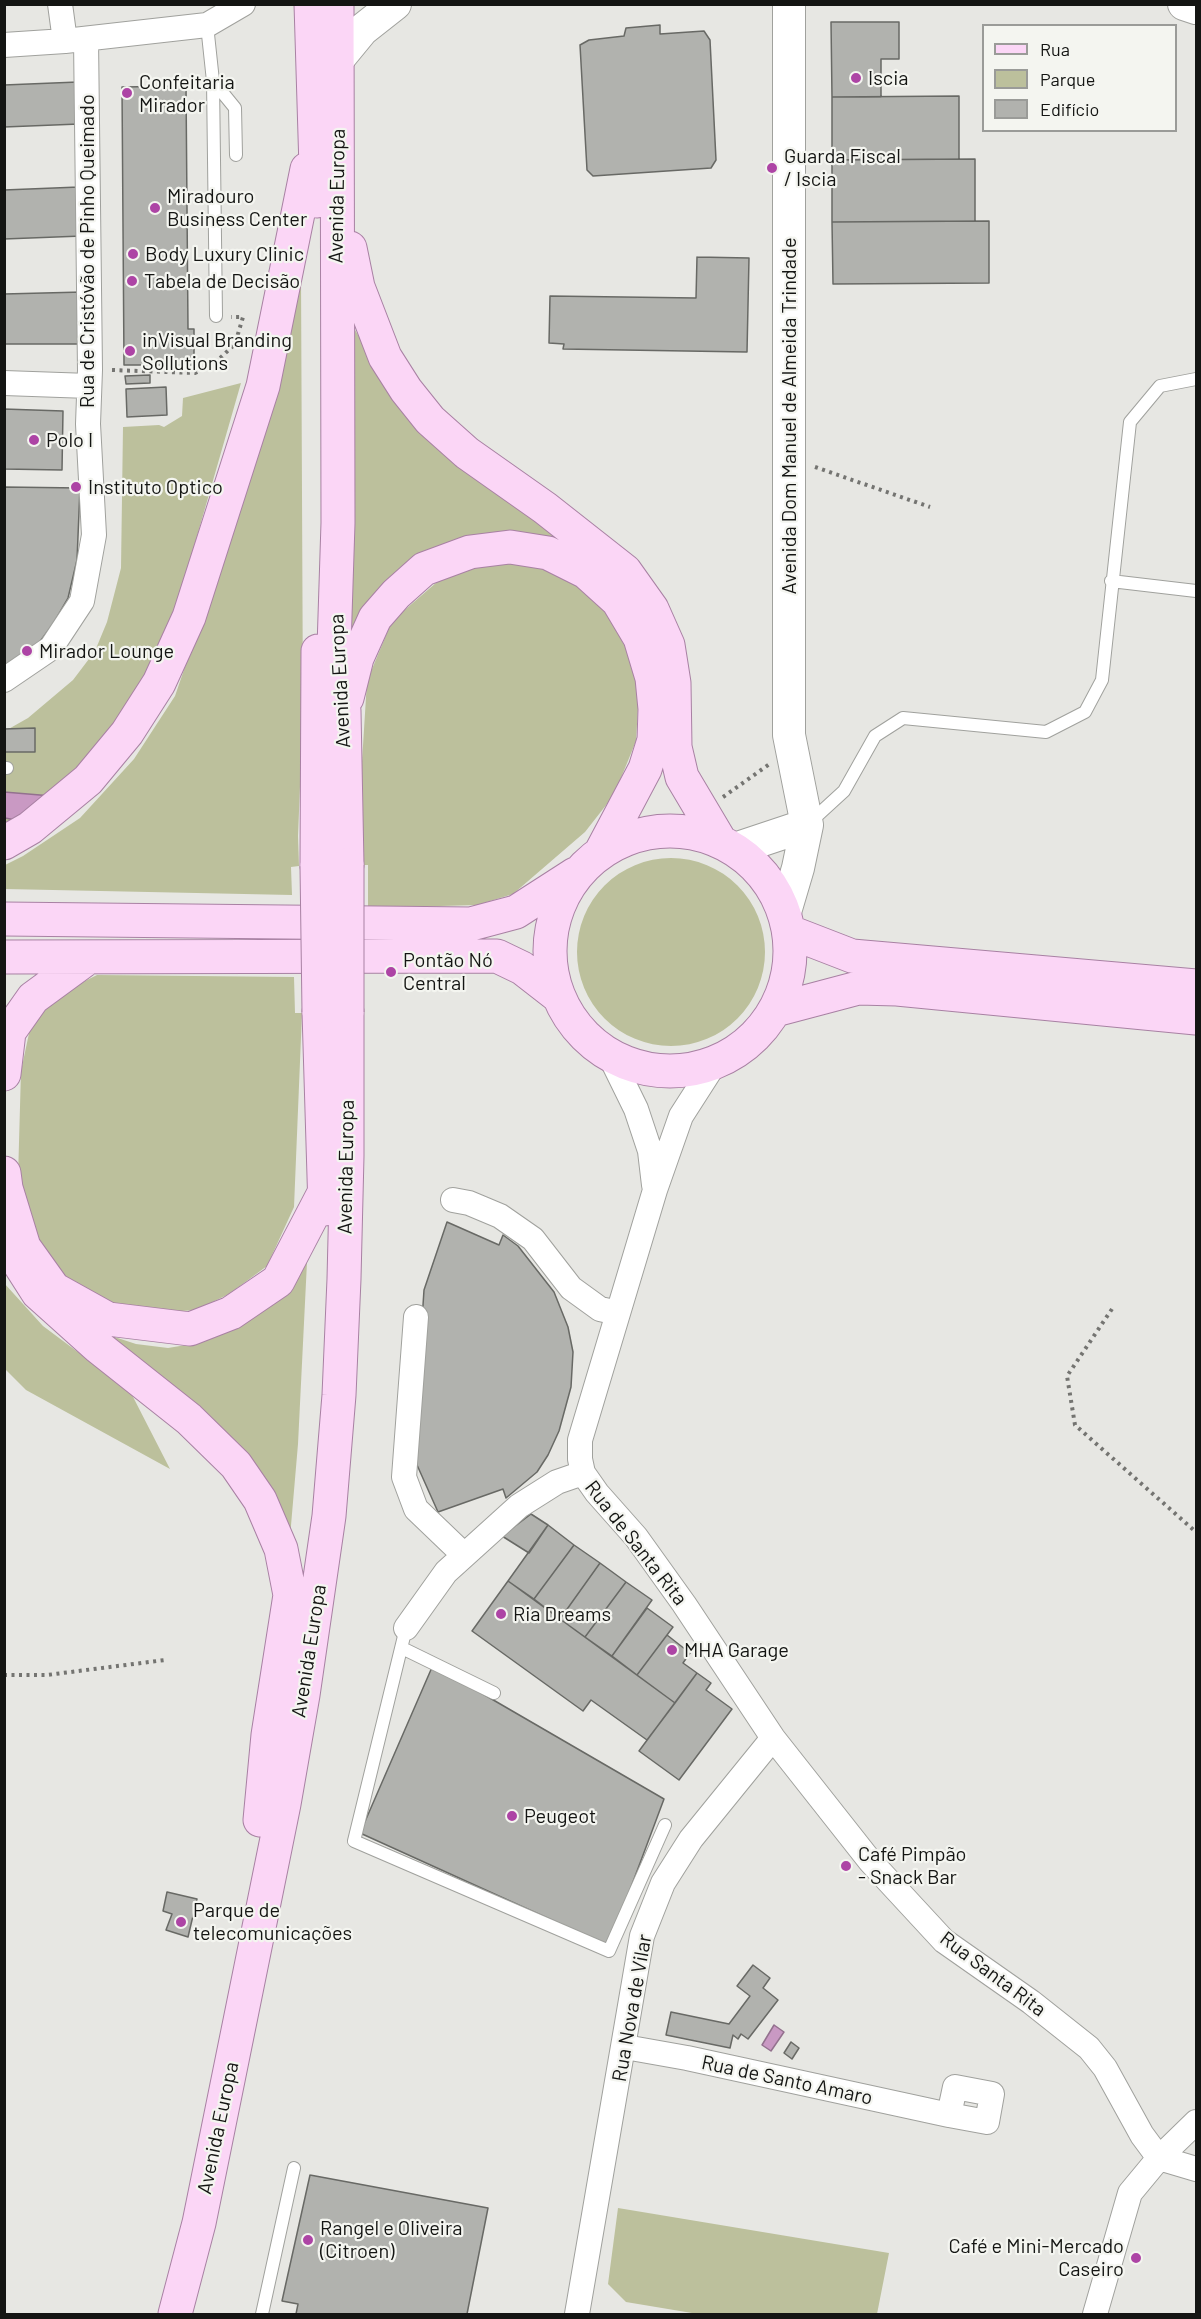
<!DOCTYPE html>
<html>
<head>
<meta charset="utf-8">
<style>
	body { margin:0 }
	#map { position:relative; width:1201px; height:2319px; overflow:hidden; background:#e7e7e3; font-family:Barlow,sans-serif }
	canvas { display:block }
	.frame { position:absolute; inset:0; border:6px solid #141513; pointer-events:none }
	.legend { position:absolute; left:982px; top:24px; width:195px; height:108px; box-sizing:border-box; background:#f4f5f0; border:2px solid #9a9b98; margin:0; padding:8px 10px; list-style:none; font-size:18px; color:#141513 }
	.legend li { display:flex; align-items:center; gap:12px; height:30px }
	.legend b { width:30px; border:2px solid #9a9b98 }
</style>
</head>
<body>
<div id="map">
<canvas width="1201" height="2319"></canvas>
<div class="frame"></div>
<ul class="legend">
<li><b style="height:8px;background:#fbd6f6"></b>Rua</li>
<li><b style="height:16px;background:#bcc09c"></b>Parque</li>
<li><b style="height:16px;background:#b1b2ae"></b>Edifício</li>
</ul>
</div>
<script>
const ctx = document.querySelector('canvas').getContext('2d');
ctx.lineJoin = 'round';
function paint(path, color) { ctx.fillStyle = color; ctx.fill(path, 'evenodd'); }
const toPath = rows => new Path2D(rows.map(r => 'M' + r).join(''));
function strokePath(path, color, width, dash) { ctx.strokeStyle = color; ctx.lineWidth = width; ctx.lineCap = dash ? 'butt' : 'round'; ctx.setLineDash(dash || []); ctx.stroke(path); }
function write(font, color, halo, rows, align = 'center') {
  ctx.font = font + ' Barlow,sans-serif'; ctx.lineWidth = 4.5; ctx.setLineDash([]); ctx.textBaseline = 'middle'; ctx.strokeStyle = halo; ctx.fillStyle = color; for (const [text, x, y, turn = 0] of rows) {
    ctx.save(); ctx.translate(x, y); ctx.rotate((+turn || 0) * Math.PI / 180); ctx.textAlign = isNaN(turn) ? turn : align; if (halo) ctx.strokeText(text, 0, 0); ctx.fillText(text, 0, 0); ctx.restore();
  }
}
paint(toPath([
	[301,276,303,712,298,836,299,866,291,867,292,895,5,889,5,865,23,856,80,818,134,759,175,696,209,597],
	[351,323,393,395,588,554,492,535,351,631],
	[241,383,191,557,157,661,82,772,5,833,5,731,28,718,73,680,95,651,107,622,121,568,123,427,159,425,164,427,182,416,183,398],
	[488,559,531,563,569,578,604,607,630,656,639,691,636,741,614,795,585,832,513,894,477,905,368,908,368,865,360,865,361,778,367,681,392,621,437,582],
	'577 952a94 94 0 1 1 188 0a94 94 0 1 1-188 0Z',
	[97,975,294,977,295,1013,302,1013,294,1207,267,1266,229,1294,196,1310,154,1313,113,1308,81,1294,53,1268,28,1224,18,1178,21,1071,31,1024,61,993],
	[307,1262,298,1444,290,1537,93,1330,136,1344,168,1348,198,1343,232,1330,262,1312,282,1295],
	[4,1283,43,1326,130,1391,170,1469,26,1390,5,1369],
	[618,2208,889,2253,877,2314,698,2314,626,2302,608,2284]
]), '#bcc09c');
const water = toPath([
	[4,792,52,796,21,821,5,818,4,792],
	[774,2025,784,2032,771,2051,762,2045,774,2025]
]);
paint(water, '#c999c3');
strokePath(water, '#93718e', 1.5);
const building = toPath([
	[831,22,899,22,899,59,881,59,881,97,832,97,831,22],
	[660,25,660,34,704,31,710,40,716,160,711,168,593,176,587,170,580,45,589,40,624,36,626,28,660,25],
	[78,82,79,124,4,127,4,85,78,82],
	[186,86,188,329,194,329,194,365,124,365,122,87,186,86],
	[959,96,959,159,832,160,832,97,959,96],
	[975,159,975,221,832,222,832,160,975,159],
	[79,187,82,236,4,239,4,190,79,187],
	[989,221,989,283,833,284,832,222,989,221],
	[697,257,749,258,747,352,563,349,564,344,549,343,550,296,696,298,697,257],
	[83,292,82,344,4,344,4,294,83,292],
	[150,375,150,383,126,384,125,376,150,375],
	[166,387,167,415,127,417,126,389,166,387],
	[4,409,63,411,62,470,4,469,4,409],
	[4,487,80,488,77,560,68,598,53,624,36,647,4,668,4,487],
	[35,728,35,752,4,752,4,729,35,728],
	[447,1222,499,1245,503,1235,518,1246,554,1292,568,1327,573,1352,571,1387,559,1431,548,1455,537,1472,506,1498,503,1489,438,1512,413,1456,424,1290,447,1222],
	[531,1514,548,1525,529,1553,502,1536,531,1514],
	[548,1525,574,1545,534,1599,508,1581,548,1525],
	[574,1545,600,1563,560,1619,534,1599,574,1545],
	[600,1563,626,1582,585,1637,560,1619,600,1563],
	[508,1581,675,1703,647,1740,591,1700,583,1711,472,1631,508,1581],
	[626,1582,652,1600,612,1656,585,1637,626,1582],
	[647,1608,673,1627,637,1675,612,1656,647,1608],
	[667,1635,690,1653,683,1663,697,1673,675,1703,637,1675,667,1635],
	[433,1665,664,1799,609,1946,360,1833,433,1665],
	[697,1673,711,1683,706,1690,732,1709,679,1780,639,1751,697,1673],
	[167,1892,197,1899,188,1937,166,1930,172,1914,163,1911,167,1892],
	[753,1965,770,1978,763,1988,778,2000,748,2039,741,2034,738,2039,733,2035,730,2048,666,2035,671,2012,729,2024,750,1996,737,1986,753,1965],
	[791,2042,799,2048,792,2059,784,2053,791,2042],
	[310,2175,488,2208,467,2314,296,2314,298,2304,282,2301,310,2175]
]);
paint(building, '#b1b2ae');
strokePath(building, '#686965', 1.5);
const service = toPath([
	[207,25,213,81,216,316],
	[213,81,235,108,236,155],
	[1111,581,1196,591],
	[4,768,7,768],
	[808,824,844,791,875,736,903,718,1046,732,1085,712,1102,680,1130,422,1160,386,1196,379],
	[406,1628,354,1841,609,1951,665,1825],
	[402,1648,494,1693],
	[262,2314,294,2168]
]);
const minor = toPath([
	[60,4,65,41],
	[4,45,65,41,207,25,243,4],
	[4,383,89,386],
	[4,680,51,648,82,601,94,535,88,424,90,370,86,39],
	[610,1056,636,1109,650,1151,654,1185],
	[715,1063,681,1116,655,1190,580,1440,580,1459,583,1473,597,1493,636,1537,684,1604,773,1738,870,1861,944,1941,1031,2002,1089,2048,1105,2068,1142,2135,1159,2158],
	[453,1200,469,1203,500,1216,533,1239,571,1288,600,1309,618,1313],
	[416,1317,404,1477,416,1509,464,1555],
	[406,1628,446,1572,519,1506,557,1482,583,1473],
	[625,2047,687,2058,949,2115,987,2122,992,2094,955,2087,949,2115],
	[1159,2158,1196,2169],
	[577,2314,642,1936,663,1883,691,1839,773,1738],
	[1095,2314,1130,2193,1159,2158,1196,2122]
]);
const tertiary = toPath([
	[1184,4,1196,8],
	[339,58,362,30,395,4],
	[735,849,807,825],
	[785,912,798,868,807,825,789,735,789,4]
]);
const primary = toPath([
	[311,4,317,201],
	[337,4,338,523,334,647,344,711,347,865],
	[350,248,358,287,385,357,406,390,430,420,467,453,545,508,625,571,652,609,668,645,674,683,675,747,682,777,720,841],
	[347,698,357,658,375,618,396,594,424,569,470,552,510,547,548,553,586,572,618,601,640,638,652,678,655,709,654,740,645,769,601,852],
	'550 951a120 120 0 1 1 240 0a120 120 0 1 1-240 0Z',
	[4,843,30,828,88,780,127,733,159,683,189,617,263,386,307,169],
	[317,866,318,651],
	[4,919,471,924,516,912,575,874],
	[790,932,852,956,1196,986],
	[4,957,497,956,522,968,558,996],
	[775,1010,858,988,897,989,1196,1018],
	[319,1012,325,1209],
	[4,1074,9,1032,33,998,89,957],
	[4,1173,6,1188,24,1247,54,1289,108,1319,190,1329,231,1313,278,1281,325,1191],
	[4,1240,38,1293,97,1346,189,1419,236,1465,260,1500,281,1549,290,1595,268,1735,260,1820],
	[175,2314,199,2223,284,1804,303,1695,329,1516,339,1395,344,1279,347,1156,347,1012]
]);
strokePath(service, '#a0a19d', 14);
strokePath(minor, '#a0a19d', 26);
strokePath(tertiary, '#a0a19d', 34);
strokePath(primary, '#a881a3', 35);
strokePath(toPath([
	[112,370,195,373,216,362,235,344,243,317,231,317],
	[815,467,930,507],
	[723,797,771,763],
	[1112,1309,1067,1376,1075,1425,1196,1532],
	[4,1675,47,1675,165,1660]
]), '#747471', 4, [3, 4.5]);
strokePath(service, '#fff', 12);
strokePath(minor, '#fff', 24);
strokePath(tertiary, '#fff', 32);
strokePath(primary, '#fbd6f6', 33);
const primaryBridge = toPath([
	[317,866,319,1012],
	[347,1012,347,865]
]);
strokePath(primaryBridge, '#a881a3', 35, []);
strokePath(primaryBridge, '#fbd6f6', 33);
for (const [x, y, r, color] of [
	[856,78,6,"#ad44a5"],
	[127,93,6,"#ad44a5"],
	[772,168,6,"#ad44a5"],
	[155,208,6,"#ad44a5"],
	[133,254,6,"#ad44a5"],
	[132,281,6,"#ad44a5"],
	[130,351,6,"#ad44a5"],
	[34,440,6,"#ad44a5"],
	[76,487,6,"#ad44a5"],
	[27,651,6,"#ad44a5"],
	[391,972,6,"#ad44a5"],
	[501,1614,6,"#ad44a5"],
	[672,1650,6,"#ad44a5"],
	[512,1816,6,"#ad44a5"],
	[846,1866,6,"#ad44a5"],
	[181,1922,6,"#ad44a5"],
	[308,2240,6,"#ad44a5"],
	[1136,2258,6,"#ad44a5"]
]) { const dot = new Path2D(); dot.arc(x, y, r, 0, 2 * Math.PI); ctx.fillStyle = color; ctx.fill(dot); strokePath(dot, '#f4f5f0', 2); }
write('20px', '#141513', '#f4f5f0', [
	["Iscia",868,78],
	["Confeitaria",139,82],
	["Mirador",139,105],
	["Guarda Fiscal",784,156],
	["/ Iscia",784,179],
	["Miradouro",167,196],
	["Business Center",167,219],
	["Body Luxury Clinic",145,254],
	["Tabela de Decisão",144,281],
	["inVisual Branding",142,340],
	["Sollutions",142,363],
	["Polo I",46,440],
	["Instituto Optico",88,487],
	["Mirador Lounge",39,651],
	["Pontão Nó",403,960],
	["Central",403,983],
	["Ria Dreams",513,1614],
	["MHA Garage",684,1650],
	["Peugeot",524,1816],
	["Café Pimpão",858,1854],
	["- Snack Bar",858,1877],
	["Parque de",193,1910],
	["telecomunicações",193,1933],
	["Rangel e Oliveira",320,2228],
	["(Citroen)",320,2251],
	["Café e Mini-Mercado",1124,2246,"right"],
	["Caseiro",1124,2269,"right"]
], 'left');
write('20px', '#141513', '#f4f5f0', [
	["Avenida Europa",337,196,-89],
	["Rua de Cristóvão de Pinho Queimado",87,251,-90],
	["Avenida Dom Manuel de Almeida Trindade",789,416,-90],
	["Avenida Europa",340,681,-93],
	["Avenida Europa",346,1167,-89],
	["Rua de Santa Rita",636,1543,52],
	["Avenida Europa",309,1651,-81],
	["Rua Santa Rita",993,1974,37],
	["Rua Nova de Vilar",632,2008,-80],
	["Rua de Santo Amaro",787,2080,12],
	["Avenida Europa",218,2128,-78]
]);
</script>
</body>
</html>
